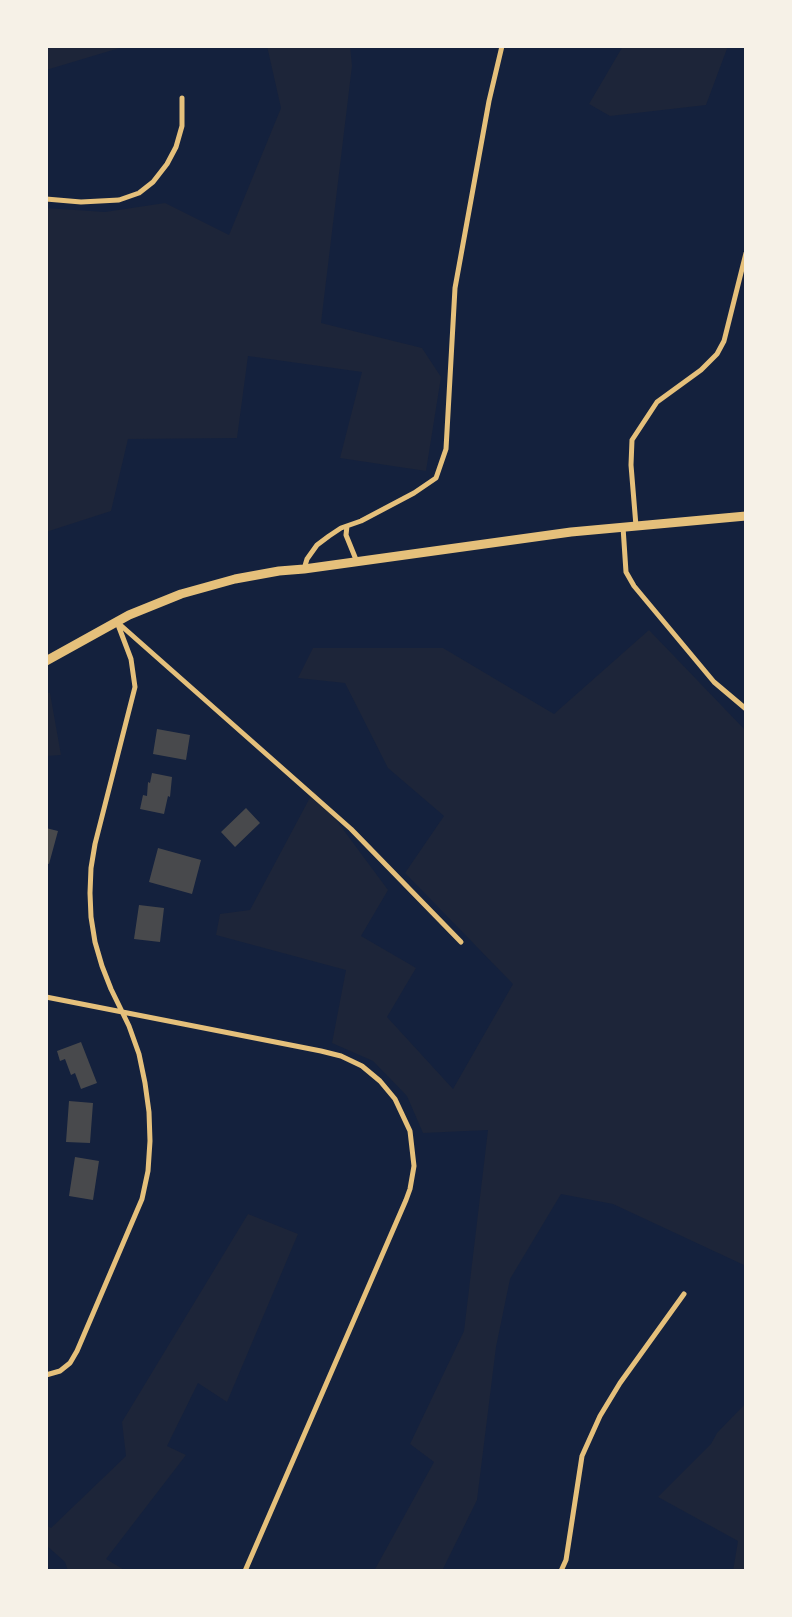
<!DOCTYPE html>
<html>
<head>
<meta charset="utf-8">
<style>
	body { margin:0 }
	#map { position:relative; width:792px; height:1617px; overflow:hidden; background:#14213d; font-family:Barlow,sans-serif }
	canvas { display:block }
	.frame { position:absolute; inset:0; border:48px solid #f6f1e7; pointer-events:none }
</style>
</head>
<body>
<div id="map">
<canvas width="792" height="1617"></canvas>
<div class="frame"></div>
</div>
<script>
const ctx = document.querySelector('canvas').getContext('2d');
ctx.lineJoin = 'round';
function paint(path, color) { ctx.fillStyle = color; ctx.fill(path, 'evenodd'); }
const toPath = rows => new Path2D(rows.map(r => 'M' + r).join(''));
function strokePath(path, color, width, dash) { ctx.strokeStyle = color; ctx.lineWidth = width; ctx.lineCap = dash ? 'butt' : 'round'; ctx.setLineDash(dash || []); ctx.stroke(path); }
paint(toPath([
	[46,46,126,46,46,70],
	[267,46,350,46,352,66,321,323,422,348,441,377,426,471,340,458,362,372,248,356,237,438,128,439,111,511,46,532,46,208,105,212,165,203,229,235,281,108],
	[623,46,728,46,706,105,610,116,589,104],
	[649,630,746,731,746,1266,613,1204,561,1194,510,1279,496,1347,477,1500,442,1571,374,1571,434,1462,410,1444,464,1331,488,1130,423,1133,407,1096,373,1061,332,1043,346,970,216,935,220,914,250,910,314,790,388,890,361,936,416,968,387,1017,453,1089,513,984,405,873,444,816,388,768,345,683,298,678,313,648,443,648,554,714],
	[46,693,50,693,61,755,46,756],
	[248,1214,298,1234,227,1402,198,1383,167,1446,186,1455,106,1559,126,1571,68,1571,65,1562,46,1545,46,1525,51,1528,126,1456,122,1422],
	[746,1403,746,1571,733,1571,738,1541,658,1497,711,1444,717,1433]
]), '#1d2539');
paint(toPath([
	[157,729,190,735,186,760,153,754],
	[152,773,172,777,170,797,168,796,164,814,140,809,143,795,147,796,148,782,150,783],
	[246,808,260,823,235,847,221,832],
	[46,828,58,831,49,864,46,863],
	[158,848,201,860,192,894,149,882],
	[139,905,164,908,160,942,134,939],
	[81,1042,97,1083,81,1089,75,1073,71,1075,65,1059,60,1061,57,1051],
	[69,1101,93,1103,90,1143,66,1142],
	[75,1157,99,1161,93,1200,69,1196]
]), '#48494c');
strokePath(toPath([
	[46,199,81,202,119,200,139,193,153,182,167,164,176,147,182,126,182,98],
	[347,526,346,535,357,562],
	[636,526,631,465,632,440,657,402,701,370,717,354,724,341,746,253],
	[623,527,626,572,634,586,714,682,746,709],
	[304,569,307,559,317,545,329,536,341,528,361,521,414,493,436,478,446,449,455,288,489,101,502,46],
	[117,622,351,829,461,942],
	[46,997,321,1051,341,1056,362,1066,380,1081,395,1099,410,1131,414,1166,410,1189,406,1200,245,1571],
	[46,1375,60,1371,70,1363,77,1351,142,1199,148,1171,150,1141,149,1112,145,1083,139,1054,129,1026,111,989,102,966,95,942,91,917,90,893,91,868,95,844,135,687,131,659,117,622],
	[561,1571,566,1560,582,1456,600,1416,620,1383,684,1294]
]), '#e5c07b', 5);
strokePath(toPath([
	[46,661,129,615,181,594,235,579,279,571,304,569,571,532,746,516]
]), '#e5c07b', 9);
</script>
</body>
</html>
